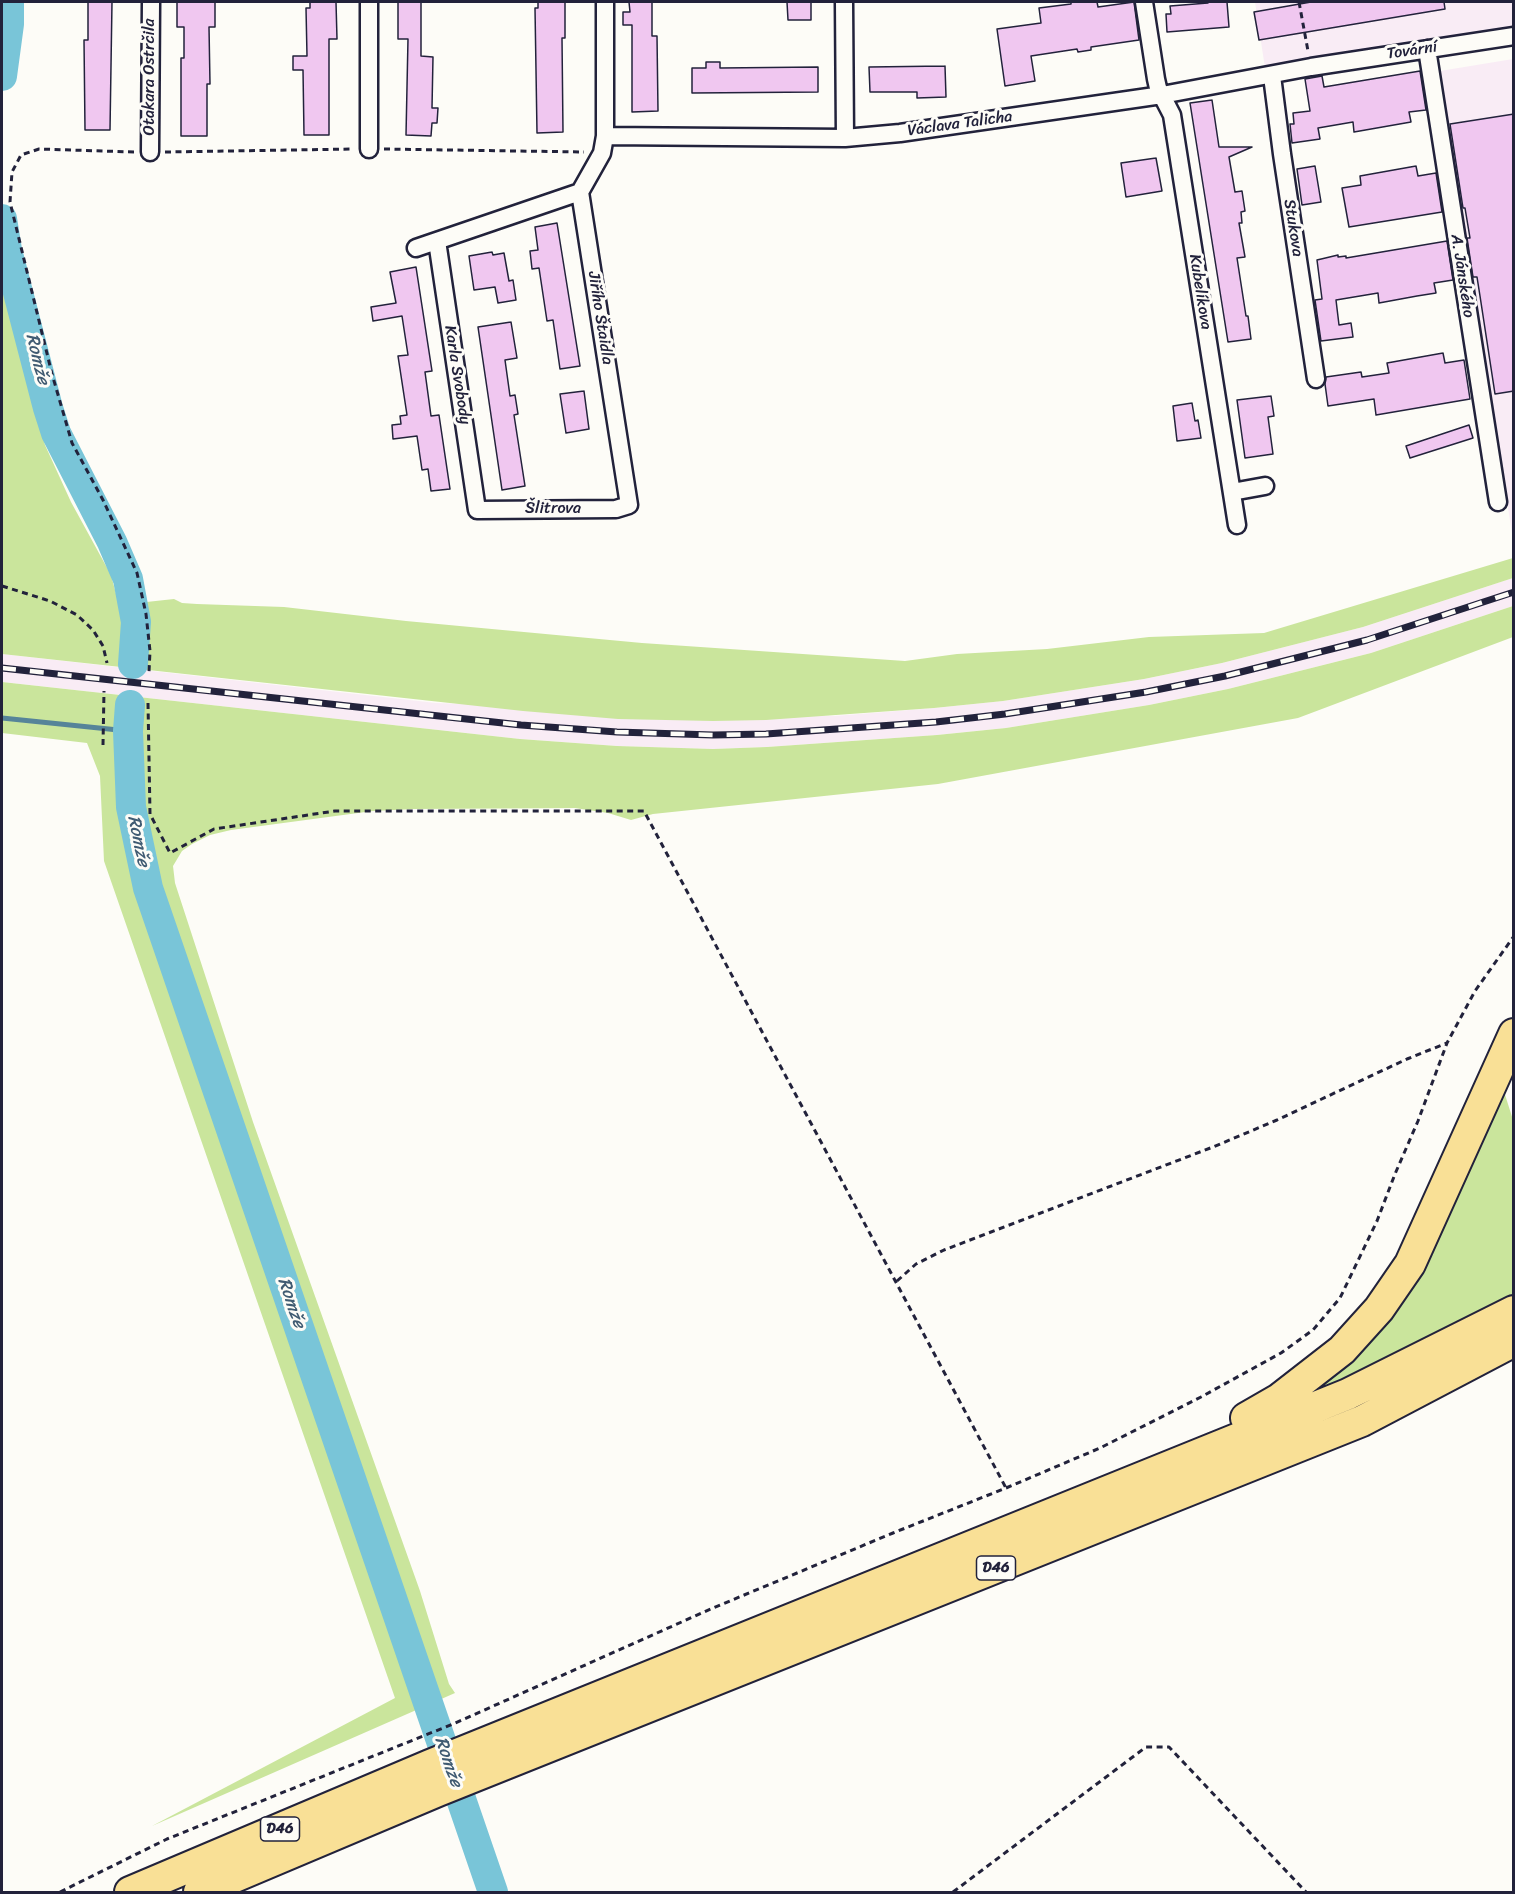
<!DOCTYPE html>
<html>
<head>
<meta charset="utf-8">
<style>
	body { margin:0 }
	#map { position:relative; width:1515px; height:1894px; overflow:hidden; background:#fdfcf7; font-family:Sriracha,sans-serif }
	canvas { display:block }
	.frame { position:absolute; inset:0; border:3px solid #22223b; pointer-events:none }
</style>
</head>
<body>
<div id="map">
<canvas width="1515" height="1894"></canvas>
<div class="frame"></div>
</div>
<script>
const ctx = document.querySelector('canvas').getContext('2d');
ctx.lineJoin = 'round';
function fill(path, color) {
  ctx.fillStyle = color;
  ctx.fill(path, 'evenodd');
}
function shape(rows) {
  const path = new Path2D();
  for (const r of rows) {
    path.moveTo(r[0], r[1]);
    for (let i = 2; i < r.length; i += 2) path.lineTo(r[i], r[i + 1]);
  }
  return path;
}
function stroke(path, color, width, dash) {
  ctx.strokeStyle = color;
  ctx.lineWidth = width;
  ctx.lineCap = dash ? 'butt' : 'round';
  ctx.setLineDash(dash || []);
  ctx.stroke(path);
}
function drawText(font, color, halo, rows, align = 'center') {
  ctx.font = font + ' Sriracha,sans-serif';
  ctx.lineWidth = 6;
  ctx.setLineDash([]);
  ctx.textBaseline = 'middle';
  ctx.strokeStyle = halo;
  ctx.fillStyle = color;
  for (const [text, x, y, turn = 0] of rows) {
    ctx.save();
    ctx.translate(x, y);
    ctx.rotate((+turn || 0) * Math.PI / 180);
    ctx.textAlign = isNaN(turn) ? turn : align;
    if (halo) ctx.strokeText(text, 0, 0);
    ctx.fillText(text, 0, 0);
    ctx.restore();
  }
}
const built = shape([
	[1255,2,1513,2,1513,26,1265,68],
	[1513,59,1513,540,1440,71],
	[1513,578,1513,606,1371,653,1228,689,1149,705,1006,728,937,735,767,747,713,749,617,746,520,739,2,682,2,654,436,703,834,716,934,708,1003,701,1144,679,1222,663,1363,627]
]);
const green = shape([
	[2,283,45,445,71,502,111,575,119,605,174,599,182,603,197,604,284,607,406,621,642,643,905,661,957,654,1047,649,1149,637,1264,633,1513,558,1513,578,1363,627,1222,663,1144,679,1003,701,934,708,766,720,713,721,618,719,523,711,2,654],
	[1513,606,1513,637,1298,718,938,784,653,814,631,820,608,813,575,808,414,809,373,811,231,830,210,835,192,844,182,851,173,866,175,883,253,1122,420,1591,449,1684,455,1693,152,1826,395,1698,104,861,100,776,87,743,2,733,2,682,520,739,617,746,713,749,767,747,937,735,1006,728,1149,705,1228,689,1371,653],
	[1502,1085,1513,1120,1513,1299,1316,1393,1341,1369]
]);
const stream = shape([
	[2,718,128,731]
]);
const river = shape([
	[2,76,9,24,9,2],
	[2,219,7,250,48,408,56,433,112,542,128,579,136,622,133,664],
	[130,705,128,731,131,807,148,888,493,1892]
]);
const building = shape([
	[88,2,112,2,110,130,85,130,84,40,88,40,88,2],
	[177,2,215,2,215,27,209,27,210,84,207,84,207,136,181,136,181,58,184,58,184,27,177,27,177,2],
	[310,2,336,2,337,39,329,39,329,135,304,135,303,70,293,70,293,56,307,56,306,8,310,8,310,2],
	[398,2,421,2,421,56,433,57,432,108,438,108,437,123,432,123,431,136,406,135,408,39,398,39,398,2],
	[538,2,565,2,565,38,562,38,563,132,537,133,535,8,538,8,538,2],
	[629,2,652,2,652,36,657,36,658,111,632,112,632,25,623,25,623,12,630,12,629,2],
	[787,2,811,2,811,20,788,20,787,2],
	[1071,2,1097,2,1098,7,1134,2,1139,40,1091,47,1091,50,1078,52,1077,49,1031,56,1035,81,1005,86,997,29,1041,23,1039,8,1071,4,1071,2],
	[1208,2,1227,2,1229,27,1167,32,1166,14,1171,14,1170,6,1208,3,1208,2],
	[1311,2,1444,2,1445,9,1259,40,1254,12,1311,2],
	[706,62,720,62,720,68,818,67,818,92,692,93,692,68,706,68,706,62],
	[945,66,946,97,917,98,917,92,870,92,869,67,945,66],
	[1420,71,1426,110,1409,112,1411,122,1354,132,1353,122,1318,128,1320,139,1292,143,1290,124,1294,124,1293,113,1310,111,1305,79,1322,76,1324,87,1420,71],
	[1212,100,1219,147,1252,147,1229,157,1235,192,1242,191,1245,211,1241,212,1242,223,1239,223,1245,257,1237,258,1246,316,1248,316,1251,339,1228,342,1190,103,1212,100],
	[1514,114,1514,391,1495,394,1480,296,1477,277,1473,277,1467,238,1470,238,1465,208,1463,208,1450,124,1514,114],
	[1156,158,1162,191,1126,197,1121,163,1156,158],
	[1315,166,1321,202,1302,205,1297,169,1315,166],
	[1416,166,1418,176,1436,173,1442,212,1349,227,1342,188,1361,185,1360,176,1416,166],
	[557,223,580,366,560,369,553,320,547,321,539,268,532,269,530,251,538,250,535,227,557,223],
	[1447,241,1453,280,1434,283,1436,293,1417,296,1379,303,1378,293,1336,300,1339,325,1351,323,1353,337,1321,341,1315,300,1322,299,1317,260,1338,255,1338,257,1346,256,1346,258,1447,241],
	[492,252,493,255,504,253,509,281,513,280,516,300,498,303,495,287,474,290,469,256,492,252],
	[416,267,432,371,425,372,431,416,439,415,450,489,431,491,428,469,422,470,417,436,393,439,392,425,401,424,400,416,407,415,398,356,408,355,402,316,373,321,371,307,396,303,390,272,416,267],
	[511,322,517,358,505,360,510,396,515,395,518,414,514,415,525,486,502,490,478,327,511,322],
	[1443,353,1445,363,1464,360,1470,399,1376,415,1374,399,1328,406,1325,384,1326,377,1361,372,1362,377,1389,373,1387,363,1443,353],
	[584,391,589,429,566,433,560,394,584,391],
	[1271,396,1274,416,1268,417,1273,454,1245,458,1237,400,1271,396],
	[1192,403,1195,421,1198,420,1201,438,1177,441,1173,406,1192,403],
	[1469,425,1473,438,1410,458,1406,446,1469,425]
]);
const path = shape([
	[1299,2,1308,51],
	[384,149,584,152],
	[134,152,39,149,21,155,12,172,10,202,52,374,72,443,103,500,137,573,146,614,150,651,149,672],
	[165,152,353,149],
	[2,586,50,601,77,615,93,630,103,646,107,663],
	[148,703,150,814,170,853,214,829,335,811,644,811,1006,1488],
	[103,745,104,691],
	[897,1281,916,1264,944,1250,1213,1147,1277,1120,1407,1059,1447,1043],
	[60,1892,167,1839,453,1724,713,1608,893,1533,1006,1488,1100,1448,1201,1397,1281,1353,1313,1330,1340,1298,1377,1221,1395,1174,1418,1121,1447,1043,1475,991,1514,936],
	[953,1892,1146,1747,1169,1747,1306,1892]
]);
const street = shape([
	[844,2,845,138],
	[1144,2,1156,79,1158,88,1172,115,1237,525],
	[1427,49,1498,502],
	[1272,76,1282,154,1316,379],
	[605,136,845,138,900,133,1162,95,1311,67,1514,36],
	[369,149,369,2],
	[150,152,151,2],
	[437,241,477,510,616,509,629,505,580,192,602,153,605,136,605,2],
	[416,248,580,192],
	[1232,492,1265,486]
]);
const highway = shape([
	[1246,1418,1279,1399,1342,1350,1379,1309,1410,1264,1514,1034],
	[130,1892,430,1765,1348,1394,1514,1311],
	[199,1892,438,1791,1362,1421,1514,1341]
]);
const rail = shape([
	[2,668,521,725,617,732,713,735,766,734,936,722,1005,714,1146,692,1225,676,1367,640,1514,592]
]);
const shields = [
	[996,1568,39],
	[280,1829,39]
];
const shieldNames = [
	["D46",996,1568],
	["D46",280,1829]
];
const streetNames = [
	["Tovární",1412,51,-8],
	["Otakara Ostrčila",150,77,-90],
	["Václava Talicha",960,124,-8],
	["Stukova",1293,228,81],
	["A. Jánského",1462,276,81],
	["Kubelíkova",1200,292,81],
	["Jiřího Štaidla",600,318,81],
	["Karla Svobody",457,375,81],
	["Šlitrova",553,509]
];
const waterNames = [
	["Romže",37,359,76],
	["Romže",138,841,78],
	["Romže",291,1303,71],
	["Romže",448,1762,71]
];
fill(built, '#f9ecf5');
fill(green, '#cae59c');
stroke(stream, '#568499', 5);
stroke(river, '#79c5d8', 30);
fill(building, '#f0c7f0');
stroke(building, '#22223b', 1.5);
stroke(street, '#22223b', 21);
stroke(highway, '#22223b', 34);
stroke(path, '#22223b', 3, [6, 4.5]);
stroke(street, '#fdfcf7', 16);
stroke(highway, '#f9e096', 30);
stroke(rail, '#22223b', 7);
stroke(rail, '#fdfcf7', 4.5, [14]);
for (const [x, y, w] of shields) {
  const box = new Path2D();
  box.roundRect(x - w / 2, y - 12, w, 24, 4.5);
  ctx.fillStyle = '#fdfcf7';
  ctx.fill(box);
  stroke(box, '#22223b', 1.5);
}
drawText('bold 15px', '#22223b', null, shieldNames);
drawText('16px', '#22223b', '#fdfcf7', streetNames);
drawText('italic 18px', '#405b72', '#fdfcf7', waterNames);
</script>
</body>
</html>
